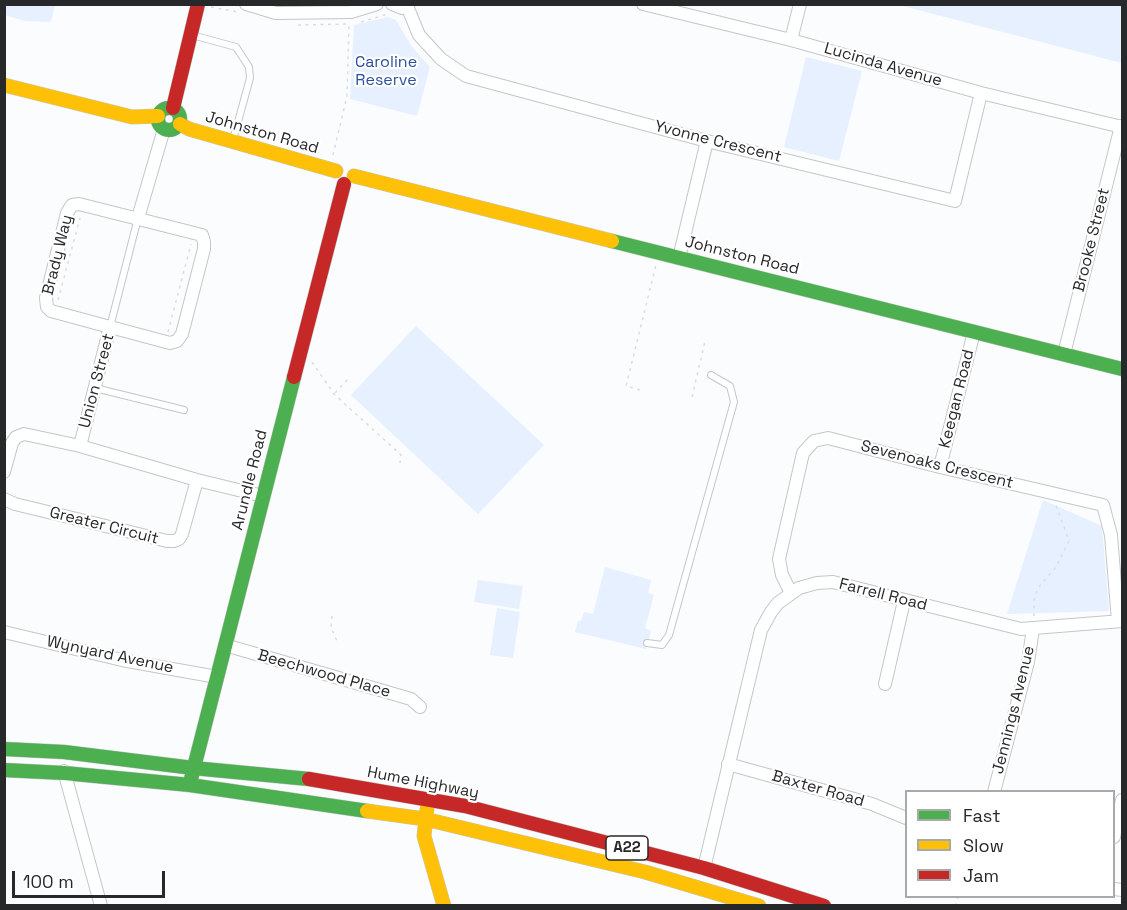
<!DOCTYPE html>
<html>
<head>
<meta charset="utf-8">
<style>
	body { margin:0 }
	#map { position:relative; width:1127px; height:910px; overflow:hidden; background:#fafcfe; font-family:"Space Grotesk",sans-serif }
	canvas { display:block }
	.frame { position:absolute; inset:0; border:6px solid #272829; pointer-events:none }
	.legend { position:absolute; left:905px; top:790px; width:210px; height:108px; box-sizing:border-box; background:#fff; border:2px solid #a9a9a9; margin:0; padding:8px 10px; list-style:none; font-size:18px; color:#272829 }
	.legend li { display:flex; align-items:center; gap:12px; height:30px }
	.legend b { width:30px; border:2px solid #a9a9a9 }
	.scale { position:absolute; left:12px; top:871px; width:153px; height:27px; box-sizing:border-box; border:3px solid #272829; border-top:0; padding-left:8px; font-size:18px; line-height:21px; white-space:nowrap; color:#272829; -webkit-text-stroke:4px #fff; paint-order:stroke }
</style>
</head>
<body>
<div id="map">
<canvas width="1127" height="910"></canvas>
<div class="frame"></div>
<ul class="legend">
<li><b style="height:8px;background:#4caf50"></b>Fast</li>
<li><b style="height:8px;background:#ffc107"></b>Slow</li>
<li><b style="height:8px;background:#c62828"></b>Jam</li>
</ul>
<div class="scale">100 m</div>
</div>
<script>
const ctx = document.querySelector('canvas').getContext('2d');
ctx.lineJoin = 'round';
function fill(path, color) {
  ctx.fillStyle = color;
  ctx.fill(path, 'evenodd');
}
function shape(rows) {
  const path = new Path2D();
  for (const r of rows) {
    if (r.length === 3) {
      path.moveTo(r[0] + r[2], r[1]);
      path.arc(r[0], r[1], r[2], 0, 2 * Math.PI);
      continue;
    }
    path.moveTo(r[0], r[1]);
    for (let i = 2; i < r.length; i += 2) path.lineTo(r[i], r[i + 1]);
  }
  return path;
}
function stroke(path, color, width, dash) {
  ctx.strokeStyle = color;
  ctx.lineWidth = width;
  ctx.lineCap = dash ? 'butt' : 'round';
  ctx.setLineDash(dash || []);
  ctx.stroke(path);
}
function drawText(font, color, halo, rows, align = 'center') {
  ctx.font = font + ' "Space Grotesk",sans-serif';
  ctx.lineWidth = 4.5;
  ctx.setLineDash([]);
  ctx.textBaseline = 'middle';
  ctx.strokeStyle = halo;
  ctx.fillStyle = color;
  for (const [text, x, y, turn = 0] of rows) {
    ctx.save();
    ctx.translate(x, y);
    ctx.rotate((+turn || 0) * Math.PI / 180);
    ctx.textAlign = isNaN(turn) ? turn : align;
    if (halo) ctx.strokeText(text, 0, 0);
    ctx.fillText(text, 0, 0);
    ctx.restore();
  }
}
const green = shape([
	[4,5,5,4,55,5,51,22,25,21,5,15],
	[899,5,1122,5,1122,63],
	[388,17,396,20,412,47,430,67,417,116,350,99,354,25],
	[806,57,862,71,839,161,784,147],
	[416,326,544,445,478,514,351,395],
	[1043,500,1102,526,1109,611,1007,614],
	[605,567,651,580,648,593,654,595,645,628,651,631,646,649,575,632,578,621,581,621,584,612,593,614],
	[478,580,523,586,519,609,474,602],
	[497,608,520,612,513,658,490,655]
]);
const path = shape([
	[211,7,238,12],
	[361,22,388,14],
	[298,25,348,24],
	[333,155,347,96,349,24],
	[58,300,80,218],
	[168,332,191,244],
	[312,362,334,394,401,455,400,463],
	[640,390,626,386,656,265],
	[335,393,348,379],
	[692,397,705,341],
	[332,616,331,627,337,641],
	[1034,616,1034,600,1038,588,1056,567,1069,541,1056,505],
	[955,906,958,896]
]);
const lane = shape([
	[192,35,236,47,249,67,250,78,233,140],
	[110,327,138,218],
	[95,388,184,410],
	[647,643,662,645,669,635,734,402,730,386,711,375]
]);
const street = shape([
	[246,4,276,13,351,12,377,4],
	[392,4,402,8,409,4],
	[643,4,791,40,981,93,1122,127],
	[407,6,419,35,441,59,466,76,707,141,955,201,981,93],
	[791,40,800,4],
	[138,218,164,129],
	[679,258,707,141],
	[1064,354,1121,126],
	[80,446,110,327,170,343,177,341,182,334,204,249,204,242,202,235,79,204,72,205,67,213,46,298,47,307,51,311,110,327],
	[940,467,974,332],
	[4,472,12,443,16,437,24,434,80,446,197,480,263,496],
	[4,499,15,504,167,541,174,541,179,539,182,534,197,480],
	[791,593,782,575,779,559,803,453,814,441,828,438,940,467,1103,505,1111,535,1118,621],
	[4,632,122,660,217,677],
	[225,645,411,699,420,707],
	[885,684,904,601],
	[728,764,872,804,906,818],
	[64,771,101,906],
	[994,792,1028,662,1033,629],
	[1114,837,1122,800],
	[704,868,761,630,771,612,778,603,799,588,817,583,833,582,1021,629,1122,621],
	[1114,889,1122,890]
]);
const fast = shape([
	[169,119,11],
	[612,241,1122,369],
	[4,749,64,752,193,768,309,779],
	[4,770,64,773,190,785,367,811],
	[191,779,294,377]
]);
const slow = shape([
	[4,85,132,117,158,116],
	[180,124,189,129,336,171],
	[354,176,612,241],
	[427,809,424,836,444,906],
	[367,811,425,819,645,872,759,906]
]);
const jam = shape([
	[173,108,198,4],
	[294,377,344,184],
	[309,779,465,806,704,868,824,906]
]);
const shields = [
	[627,848,42]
];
const shieldNames = [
	["A22",627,848]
];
const parkNames = [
	["Caroline",386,63],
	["Reserve",386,81]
];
const streetNames = [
	["Lucinda Avenue",883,65,16],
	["Johnston Road",262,133,16],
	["Yvonne Crescent",718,142,14],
	["Brooke Street",1092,240,-76],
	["Brady Way",58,255,-76],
	["Johnston Road",742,256,14],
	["Union Street",97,381,-75],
	["Keegan Road",957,399,-76],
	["Sevenoaks Crescent",937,465,14],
	["Arundle Road",250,480,-76],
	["Greater Circuit",104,526,14],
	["Farrell Road",883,595,14],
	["Wynyard Avenue",110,655,12],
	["Beechwood Place",324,674,16],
	["Jennings Avenue",1014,710,-76],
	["Hume Highway",423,783,11],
	["Baxter Road",818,789,16]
];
fill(green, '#e7f0ff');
stroke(lane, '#c5c6c8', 8);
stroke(street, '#c5c6c8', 14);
stroke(fast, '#c5c6c8', 15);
stroke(slow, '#c5c6c8', 15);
stroke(jam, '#c5c6c8', 15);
stroke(path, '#dcddde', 1.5, [3, 4.5]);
stroke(lane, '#feffff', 6);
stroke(street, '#feffff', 12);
stroke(fast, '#4caf50', 14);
stroke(slow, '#ffc107', 14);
stroke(jam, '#c62828', 14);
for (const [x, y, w] of shields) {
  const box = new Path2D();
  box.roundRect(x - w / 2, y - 12, w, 24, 4.5);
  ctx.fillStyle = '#fff';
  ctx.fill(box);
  stroke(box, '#272829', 1.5);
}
drawText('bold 15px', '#272829', null, shieldNames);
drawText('16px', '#2b509a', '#fff', parkNames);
drawText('16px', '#272829', '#fff', streetNames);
</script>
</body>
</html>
